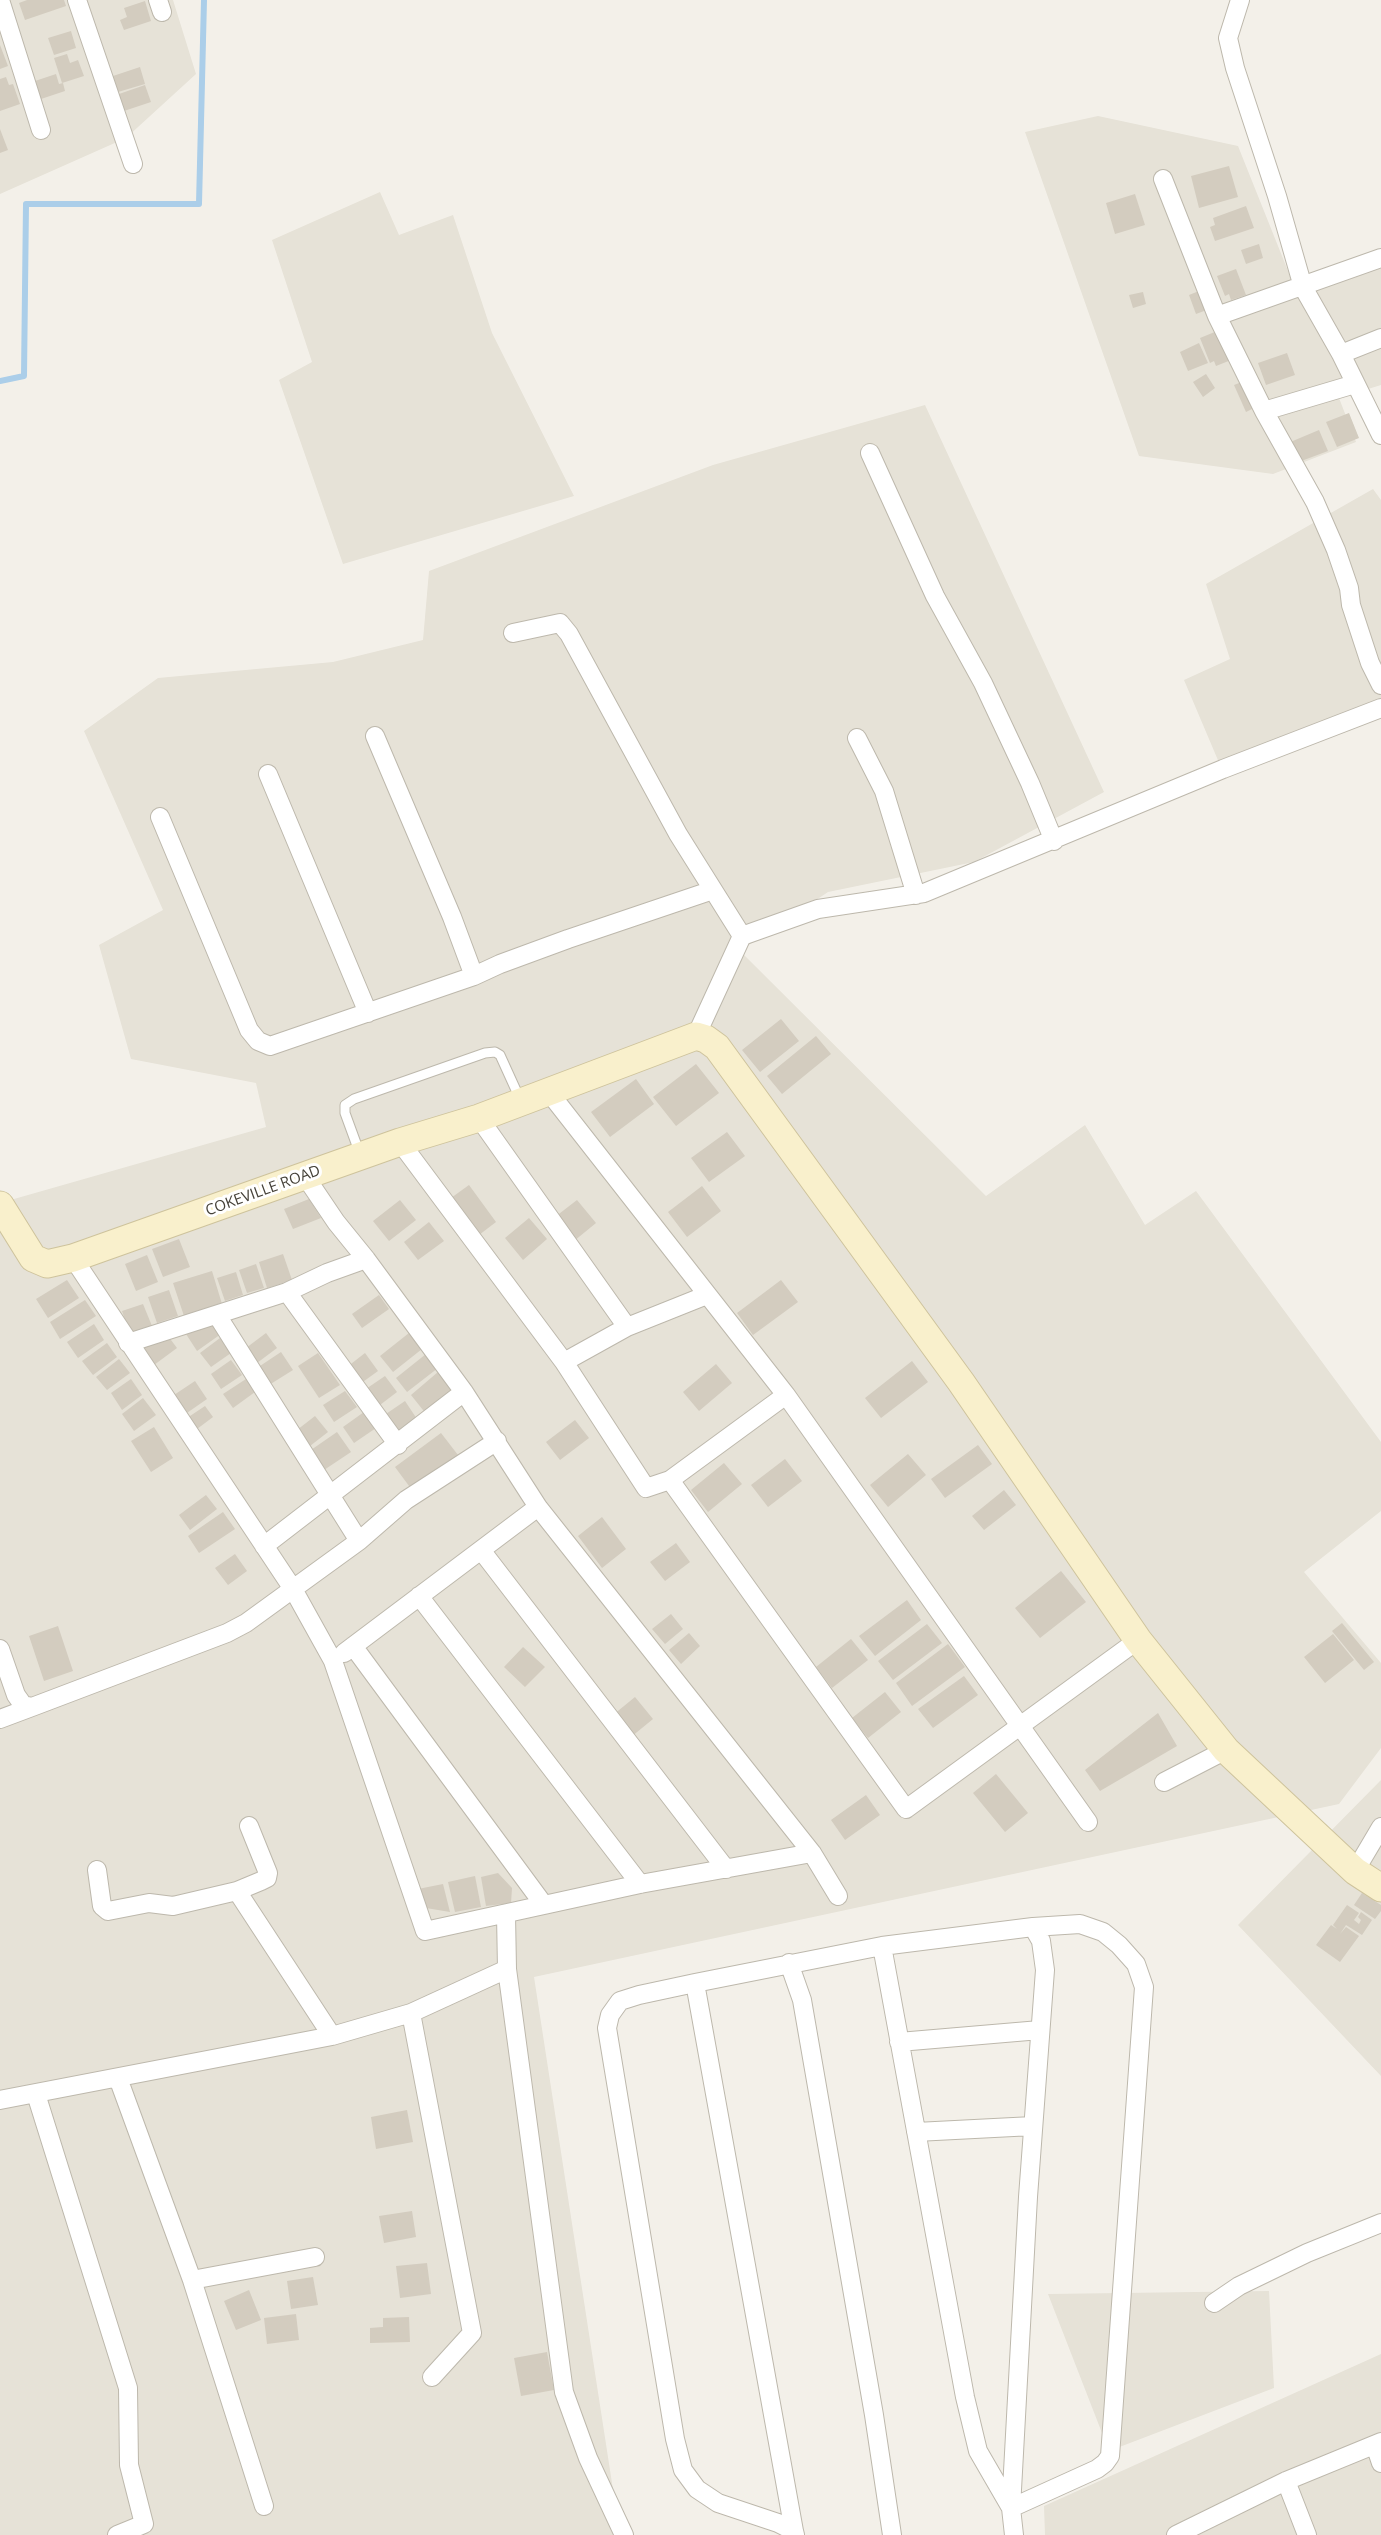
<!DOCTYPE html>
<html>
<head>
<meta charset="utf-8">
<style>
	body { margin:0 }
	canvas { display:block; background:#f3f0e9 }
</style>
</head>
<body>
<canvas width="1381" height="2535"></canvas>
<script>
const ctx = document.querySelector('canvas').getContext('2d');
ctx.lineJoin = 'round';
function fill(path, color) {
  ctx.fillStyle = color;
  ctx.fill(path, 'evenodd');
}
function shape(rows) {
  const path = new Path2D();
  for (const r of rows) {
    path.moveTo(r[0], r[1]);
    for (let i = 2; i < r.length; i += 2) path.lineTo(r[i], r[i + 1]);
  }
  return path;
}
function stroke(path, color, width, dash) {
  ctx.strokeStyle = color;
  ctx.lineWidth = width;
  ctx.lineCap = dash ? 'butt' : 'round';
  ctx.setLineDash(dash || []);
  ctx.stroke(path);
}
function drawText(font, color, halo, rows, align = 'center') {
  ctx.font = font + ' "Open Sans",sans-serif';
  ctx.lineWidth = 6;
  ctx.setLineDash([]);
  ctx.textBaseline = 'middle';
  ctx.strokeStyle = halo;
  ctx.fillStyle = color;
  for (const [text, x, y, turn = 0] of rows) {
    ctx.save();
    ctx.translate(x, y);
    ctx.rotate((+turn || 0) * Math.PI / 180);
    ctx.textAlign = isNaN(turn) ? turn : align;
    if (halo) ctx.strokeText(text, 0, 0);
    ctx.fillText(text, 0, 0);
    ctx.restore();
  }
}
const residential = shape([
	[0,0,173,0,196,74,126,138,0,194],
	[1098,116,1238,146,1294,286,1381,254,1381,385,1339,398,1356,442,1273,474,1139,456,1025,132],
	[380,192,399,235,453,215,492,333,574,496,343,564,279,380,312,362,272,240],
	[925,405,1104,792,974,862,828,892,740,951,986,1196,1085,1125,1145,1225,1196,1191,1381,1442,1381,1511,1304,1572,1381,1663,1381,1748,1339,1804,534,1977,620,2535,0,2535,0,1203,266,1127,256,1083,131,1059,99,945,163,910,84,731,158,678,333,662,423,640,429,571,713,465],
	[1373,489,1381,500,1381,699,1220,765,1184,680,1230,659,1206,584],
	[1381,1780,1381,2076,1238,1925],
	[1269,2291,1274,2388,1109,2451,1048,2294],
	[1381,2354,1381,2535,1045,2535,1044,2506]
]);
const stream = shape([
	[0,381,24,376,26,204,199,204,204,0]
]);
const building = shape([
	[27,0,64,0,66,6,25,20,19,3],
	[145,1,151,21,124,30,120,20,127,17,124,8],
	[71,31,76,48,54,55,48,38],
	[0,45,8,66,0,69],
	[67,54,70,63,78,60,84,76,62,83,54,58],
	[140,67,145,84,118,92,113,76],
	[56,74,59,84,63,83,65,91,41,99,35,81],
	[6,77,9,85,13,84,20,104,0,111,0,79],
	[145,85,151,102,124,111,119,94],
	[0,129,8,150,0,153],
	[1229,166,1238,197,1199,208,1191,176],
	[1135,194,1145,225,1115,234,1106,203],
	[1246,206,1254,228,1215,241,1210,227,1215,225,1213,218],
	[1259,244,1263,258,1246,264,1241,250],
	[1236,269,1246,295,1231,300,1229,294,1225,296,1217,276],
	[1204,289,1212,308,1196,314,1189,295],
	[1143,292,1146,304,1133,308,1129,295],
	[1222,329,1231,360,1216,366,1214,361,1210,363,1200,338],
	[1199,343,1208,363,1188,371,1180,352],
	[1287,353,1295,375,1266,385,1258,363],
	[1206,374,1215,388,1203,397,1193,382],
	[1247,380,1258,406,1246,412,1234,385],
	[1349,413,1359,438,1337,447,1326,422],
	[1319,430,1328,451,1296,463,1288,443],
	[781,1019,799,1041,760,1072,742,1050],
	[816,1036,831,1054,782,1094,767,1076],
	[696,1064,719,1093,676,1126,653,1097],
	[636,1079,654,1104,610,1137,591,1112],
	[727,1132,745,1156,709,1182,691,1158],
	[469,1185,496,1222,479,1235,451,1198],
	[702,1186,721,1211,687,1237,668,1212],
	[309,1199,321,1218,293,1229,284,1209],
	[400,1200,416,1220,389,1241,373,1221],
	[577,1200,596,1223,574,1241,555,1217],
	[529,1218,547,1239,523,1260,505,1238],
	[429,1222,444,1241,418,1260,404,1242],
	[179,1239,190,1267,163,1277,152,1249],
	[283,1254,292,1280,267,1288,259,1262],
	[147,1255,158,1282,136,1291,125,1264],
	[256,1264,264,1288,247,1293,239,1270],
	[212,1271,222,1304,184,1316,173,1283],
	[236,1272,243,1295,225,1301,217,1278],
	[67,1280,79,1298,48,1318,36,1299],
	[781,1280,798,1302,753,1335,737,1313],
	[169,1290,178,1316,157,1323,148,1297],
	[379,1295,389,1309,362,1328,352,1314],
	[85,1300,96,1316,60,1339,50,1322],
	[143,1304,152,1326,130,1334,122,1311],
	[211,1318,221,1334,197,1351,186,1334],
	[94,1324,104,1340,78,1358,67,1342],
	[165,1332,177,1348,154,1365,142,1349],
	[266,1333,277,1348,257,1363,246,1348],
	[409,1333,422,1349,393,1372,380,1356],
	[220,1338,231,1353,211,1367,200,1353],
	[107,1343,117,1357,93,1375,82,1361],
	[281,1352,293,1370,269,1385,257,1368],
	[318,1353,340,1385,319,1398,298,1366],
	[365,1353,378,1371,360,1384,347,1367],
	[426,1354,438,1368,407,1392,396,1378],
	[119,1359,130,1373,107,1390,96,1377],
	[231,1360,242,1375,221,1389,211,1374],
	[912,1361,928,1382,881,1418,865,1398],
	[716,1364,732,1383,699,1411,683,1392],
	[438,1372,455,1393,427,1415,411,1395],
	[385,1376,397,1392,376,1408,363,1391],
	[131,1379,142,1395,122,1410,111,1393],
	[246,1379,255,1392,233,1408,223,1394],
	[195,1381,207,1399,184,1415,171,1397],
	[345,1391,357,1407,334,1422,323,1405],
	[143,1398,156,1415,134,1431,122,1414],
	[405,1401,419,1422,398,1437,383,1416],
	[205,1406,213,1417,193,1432,184,1420],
	[364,1412,376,1428,354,1443,343,1427],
	[315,1416,328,1432,310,1446,297,1430],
	[575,1420,589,1438,560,1460,546,1442],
	[154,1427,173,1458,151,1472,131,1441],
	[337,1432,351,1452,324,1470,311,1450],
	[441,1433,458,1455,412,1490,395,1467],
	[978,1445,992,1464,945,1498,931,1479],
	[908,1454,926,1475,888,1507,870,1485],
	[785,1459,802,1481,768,1507,751,1485],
	[724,1463,742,1484,708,1512,691,1490],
	[1004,1490,1016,1505,984,1530,972,1516],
	[206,1495,217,1509,190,1530,179,1515],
	[223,1512,235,1529,199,1553,188,1536],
	[602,1517,626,1549,602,1568,578,1536],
	[676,1543,690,1562,665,1581,650,1562],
	[235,1554,247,1571,228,1585,215,1568],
	[1061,1571,1086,1602,1040,1638,1015,1608],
	[907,1600,921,1620,875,1656,859,1636],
	[671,1614,683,1629,665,1644,652,1629],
	[1342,1623,1374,1662,1364,1670,1332,1631],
	[927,1624,942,1643,893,1680,878,1661],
	[58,1626,73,1671,44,1681,29,1636],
	[689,1633,700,1646,681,1664,669,1650],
	[1333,1634,1354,1660,1325,1683,1304,1657],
	[851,1639,868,1660,832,1688,816,1667],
	[948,1644,965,1667,912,1706,896,1683],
	[523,1647,545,1667,525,1687,504,1667],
	[964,1676,978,1695,933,1728,918,1709],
	[885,1692,901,1712,868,1738,852,1718],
	[635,1697,653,1719,631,1737,613,1715],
	[1158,1713,1177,1746,1100,1791,1085,1770],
	[996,1774,1028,1813,1005,1832,973,1793],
	[866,1795,880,1815,845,1840,831,1820],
	[498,1873,512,1888,511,1903,486,1906,481,1877],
	[475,1876,481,1907,455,1912,448,1882],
	[443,1884,450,1912,426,1908,418,1889],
	[1362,1893,1381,1905,1381,1911,1375,1919,1354,1905],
	[1347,1905,1359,1913,1354,1920,1359,1924,1361,1920,1358,1917,1361,1912,1372,1920,1362,1935,1346,1925,1340,1934,1346,1927,1359,1936,1340,1962,1316,1945,1331,1925,1337,1929,1333,1925],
	[407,2110,413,2142,376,2149,371,2117],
	[412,2211,416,2237,384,2243,379,2216],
	[427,2263,431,2294,400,2298,396,2266],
	[313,2277,318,2305,291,2309,287,2281],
	[249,2290,261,2320,236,2330,224,2301],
	[296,2314,299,2340,267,2344,264,2318],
	[409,2317,410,2342,370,2343,370,2328,383,2327,383,2318],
	[547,2352,554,2390,521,2396,514,2358]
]);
const lane = shape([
	[360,1154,345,1113,345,1105,354,1099,485,1053,495,1052,500,1055,520,1099]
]);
const street = shape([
	[0,0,41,130],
	[77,0,133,164],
	[158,0,162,12],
	[1240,0,1228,38,1235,68,1277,196,1303,287,1341,354,1381,435],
	[1163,179,1217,316,1264,411,1315,502,1336,550,1349,588,1351,605,1370,663,1381,685],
	[1217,316,1381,258],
	[1341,354,1381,338],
	[1264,411,1355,384],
	[870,453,935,596,983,683,1030,783,1054,841],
	[513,633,560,623,569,634,678,834,742,936],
	[375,736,452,917,474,976],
	[857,738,884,791,916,895],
	[268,774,368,1013],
	[160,817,249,1030,258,1041,270,1046,474,976,500,964,568,939,713,890],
	[696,1036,742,936,818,909,924,893,1223,769,1381,708],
	[548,1091,786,1395,1088,1822],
	[479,1118,627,1327],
	[400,1142,564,1362,646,1488,670,1480,786,1395],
	[305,1176,336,1222,366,1259,464,1392,538,1507,812,1853,838,1896],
	[73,1258,293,1589,333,1661,425,1931,640,1884,812,1853],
	[287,1292,398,1445],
	[217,1315,359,1541],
	[128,1343,287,1292,327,1273,366,1259],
	[564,1362,627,1327,707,1295],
	[670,1480,906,1809,1138,1640],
	[264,1546,464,1392],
	[481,1550,726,1869],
	[419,1596,640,1884],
	[353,1646,544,1905],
	[0,1649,16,1695,23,1705,32,1707,227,1633,246,1623,359,1541,406,1500,497,1441],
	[344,1653,538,1507],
	[0,1719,32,1707],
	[1164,1782,1226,1750],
	[97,1870,102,1906,108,1911,149,1903,173,1906,237,1891,261,1881,267,1878,268,1873,249,1826],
	[1355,1871,1381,1827],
	[237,1891,332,2036],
	[882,1946,965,2397,978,2451,1011,2508,1014,2535],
	[789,1963,802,2000,874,2415,892,2535],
	[507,1969,564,2392,588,2458,624,2535],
	[695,1983,794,2531],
	[411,2013,472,2333,432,2377],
	[899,2042,1040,2030],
	[118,2078,192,2280,264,2506],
	[36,2094,128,2388,129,2465,144,2524,117,2535],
	[0,2100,332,2036,411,2013,507,1969,506,1915],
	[916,2132,1033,2126],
	[192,2280,315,2257],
	[1214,2303,1239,2286,1307,2253,1381,2223],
	[1375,2445,1381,2463],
	[1286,2481,1307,2535],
	[795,2535,794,2531,778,2523,718,2503,697,2489,683,2470,675,2439,607,2028,610,2015,620,2001,639,1995,695,1983,882,1946,1033,1927,1080,1924,1103,1932,1119,1945,1136,1964,1144,1987,1110,2456,1105,2463,1097,2469,1011,2508,1028,2197,1045,1970,1041,1941,1033,1927],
	[1176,2535,1286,2481,1381,2442]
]);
const secondary = shape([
	[0,1205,33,1258,47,1264,73,1258,400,1142,479,1118,696,1036,706,1039,717,1047,961,1382,1138,1640,1226,1750,1355,1871,1381,1888]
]);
const streetNames = [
	["COKEVILLE ROAD",263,1191,-20]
];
fill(residential, '#e6e2d7');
stroke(stream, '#abcee9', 6);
fill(building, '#d3ccbf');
stroke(lane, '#bdb8ac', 11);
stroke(street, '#bdb8ac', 20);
stroke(secondary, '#cec39c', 29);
stroke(lane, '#fff', 9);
stroke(street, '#fff', 18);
stroke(secondary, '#f9f0cc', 27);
drawText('15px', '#454138', '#fff', streetNames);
</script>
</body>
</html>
